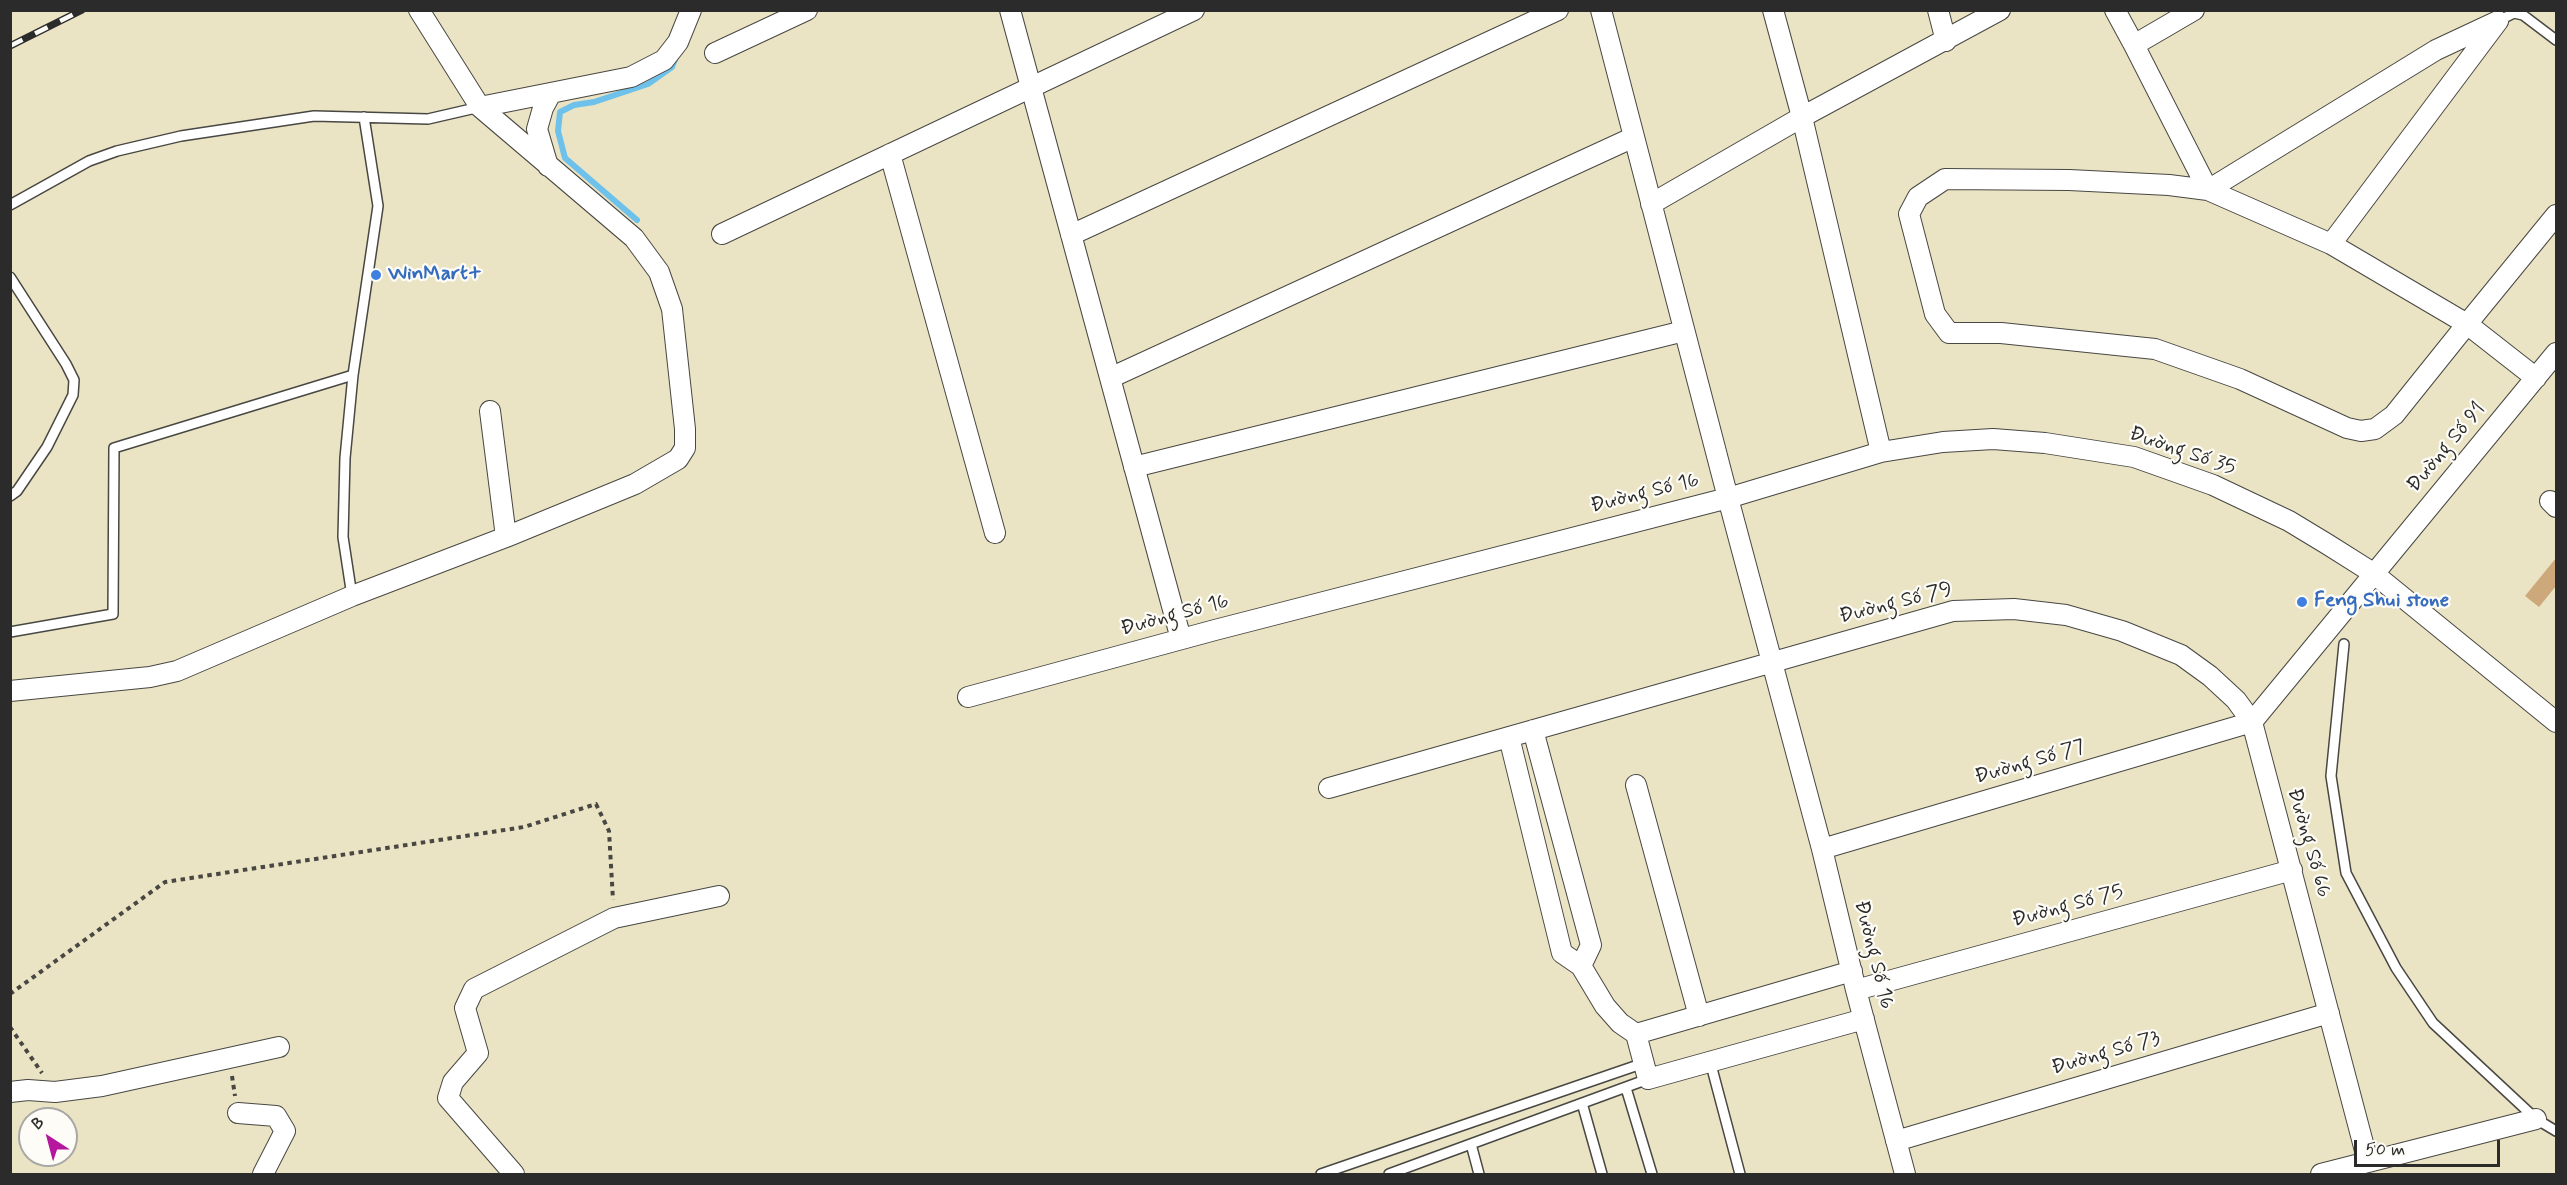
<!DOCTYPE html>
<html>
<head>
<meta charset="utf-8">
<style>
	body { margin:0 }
	#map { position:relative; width:2567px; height:1185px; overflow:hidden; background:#eae4c5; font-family:Mynerve,sans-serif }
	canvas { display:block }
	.frame { position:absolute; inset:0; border:12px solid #2b2b2b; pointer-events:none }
	.north { position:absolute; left:18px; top:1107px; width:60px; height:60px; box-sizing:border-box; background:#fdfcf7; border:2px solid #a9a8a5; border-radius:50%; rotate:324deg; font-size:16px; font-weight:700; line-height:24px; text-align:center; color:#2b2b2b }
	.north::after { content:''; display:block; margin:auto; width:21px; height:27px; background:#b5179e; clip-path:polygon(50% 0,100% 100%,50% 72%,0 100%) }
	.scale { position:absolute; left:2354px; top:1140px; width:146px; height:27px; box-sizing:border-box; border:3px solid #2b2b2b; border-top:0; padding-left:8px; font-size:18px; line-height:21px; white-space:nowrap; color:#2b2b2b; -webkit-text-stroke:4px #fdfcf7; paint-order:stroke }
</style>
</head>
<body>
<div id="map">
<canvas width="2567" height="1185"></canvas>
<div class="frame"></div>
<div class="north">B</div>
<div class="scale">50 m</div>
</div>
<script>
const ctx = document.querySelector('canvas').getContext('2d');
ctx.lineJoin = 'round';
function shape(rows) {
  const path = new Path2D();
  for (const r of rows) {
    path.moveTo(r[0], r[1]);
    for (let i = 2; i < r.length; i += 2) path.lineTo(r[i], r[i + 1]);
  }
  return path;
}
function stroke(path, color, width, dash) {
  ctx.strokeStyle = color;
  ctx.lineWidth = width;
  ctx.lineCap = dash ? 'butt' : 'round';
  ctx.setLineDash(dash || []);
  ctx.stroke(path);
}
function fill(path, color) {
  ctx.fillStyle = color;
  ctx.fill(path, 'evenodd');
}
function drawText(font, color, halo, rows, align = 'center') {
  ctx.font = font + ' Mynerve,sans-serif';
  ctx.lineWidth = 4.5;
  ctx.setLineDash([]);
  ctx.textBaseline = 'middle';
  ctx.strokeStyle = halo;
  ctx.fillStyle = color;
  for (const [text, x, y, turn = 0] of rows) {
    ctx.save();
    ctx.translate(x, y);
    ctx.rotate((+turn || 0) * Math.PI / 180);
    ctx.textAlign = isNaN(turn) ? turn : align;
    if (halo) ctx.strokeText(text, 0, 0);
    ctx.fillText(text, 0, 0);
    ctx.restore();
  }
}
const stream = shape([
	[637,220,565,158,558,131,560,112,574,105,594,102,648,84,672,67,676,57]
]);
const building = shape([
	[2556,558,2556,586,2539,607,2525,596]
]);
const path = shape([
	[10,994,165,882,524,827,596,804,609,831,613,900],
	[10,1027,42,1073],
	[232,1076,235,1096]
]);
const lane = shape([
	[2498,21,2514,13,2523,15,2556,40],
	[10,205,89,161,117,151,181,136,314,116,428,119,480,107],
	[10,277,66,364,74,380,73,395,47,447,17,491,10,496],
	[352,596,343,537,345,458,353,375,378,206,364,117],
	[10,632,113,614,114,448,353,375],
	[2344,644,2331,776,2346,873,2396,968,2433,1023,2536,1119,2556,1131],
	[1710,1061,1740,1174],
	[1626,1088,1652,1174],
	[1582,1103,1602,1174],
	[1471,1144,1479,1174],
	[1321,1174,1644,1063],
	[1389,1174,1648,1079]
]);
const street = shape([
	[1010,10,1181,639],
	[1601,10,1728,498,1881,452,1943,442,1993,439,2045,443,2134,457,2213,485,2289,521,2327,544,2373,573,2556,722],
	[1773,10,1802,117,1881,452],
	[1938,10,1946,41],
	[2115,10,2134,45,2194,10],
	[2134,45,2208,190,2436,50,2498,21,2331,244],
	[715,53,807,10],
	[480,107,631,77,664,60,678,42,691,10],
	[890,154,995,533],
	[548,166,537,129,543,108,550,95],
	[1945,179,2069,180,2169,185,2208,190,2331,244,2467,324,2394,415,2375,429,2361,431,2347,428,2240,379,2155,349,2001,333,1949,333,1935,314,1909,214,1918,197,1945,179],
	[1651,204,1802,117,2000,10],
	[722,234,1194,10],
	[1071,235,1558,10],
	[1110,378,1634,137],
	[2536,378,2467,324,2556,215],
	[490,411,506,537],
	[1134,467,1684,331],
	[2550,501,2556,507],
	[10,691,150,677,177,671,352,596,506,537,635,484,678,459,685,448,685,429,672,309,659,272,634,238,480,107,419,10],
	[968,697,1215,630,1728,498,1822,849,1856,990,1905,1174],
	[2252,722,2556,353],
	[1509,737,1562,953,1581,966,1591,945,1533,730],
	[1636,785,1699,1016],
	[1329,788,1953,611,2014,609,2066,615,2122,631,2181,655,2210,676,2236,700,2252,722,2368,1162],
	[1822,849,2252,722],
	[1581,966,1605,1006,1620,1023,1636,1034,1648,1079,1864,1019],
	[1856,990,2292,870],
	[1636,1034,1852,971],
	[10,1092,28,1090,55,1092,102,1086,279,1047],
	[238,1113,276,1116,285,1131,263,1174],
	[1896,1141,2329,1013],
	[514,1174,448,1098,453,1082,478,1053,465,1008,474,989,614,918,719,896],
	[2321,1174,2536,1119]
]);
const rail = shape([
	[10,46,82,10]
]);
const markers = [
	[376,275,6,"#3f7fe0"],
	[2302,602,6,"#3f7fe0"]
];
const shopNames = [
	["WinMart+",388,275],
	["Feng Shui stone",2314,602]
];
const streetNames = [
	["Đường Số 91",2447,448,-50],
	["Đường Số 35",2182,452,19],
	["Đường Số 16",1645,494,-14],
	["Đường Số 79",1896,604,-14],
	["Đường Số 16",1175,616,-15],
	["Đường Số 77",2030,763,-16],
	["Đường Số 66",2308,843,74],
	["Đường Số 75",2068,907,-15],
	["Đường Số 16",1873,955,76],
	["Đường Số 73",2106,1054,-16]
];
stroke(stream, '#6ec1ea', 6);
fill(building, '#cda87b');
stroke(lane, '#484742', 12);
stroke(street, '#484742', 22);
stroke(path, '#484742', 4, [4.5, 4.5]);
stroke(lane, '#fff', 9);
stroke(street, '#fff', 20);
stroke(rail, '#2b2b2b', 7);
stroke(rail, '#fdfcf7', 4.5, [14]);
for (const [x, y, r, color] of markers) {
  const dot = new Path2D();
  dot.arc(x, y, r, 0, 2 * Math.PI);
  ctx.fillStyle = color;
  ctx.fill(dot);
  stroke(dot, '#fdfcf7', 2);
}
drawText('bold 21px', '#366cbe', '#fdfcf7', shopNames, 'left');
drawText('21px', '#2b2b2b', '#fdfcf7', streetNames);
</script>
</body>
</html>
